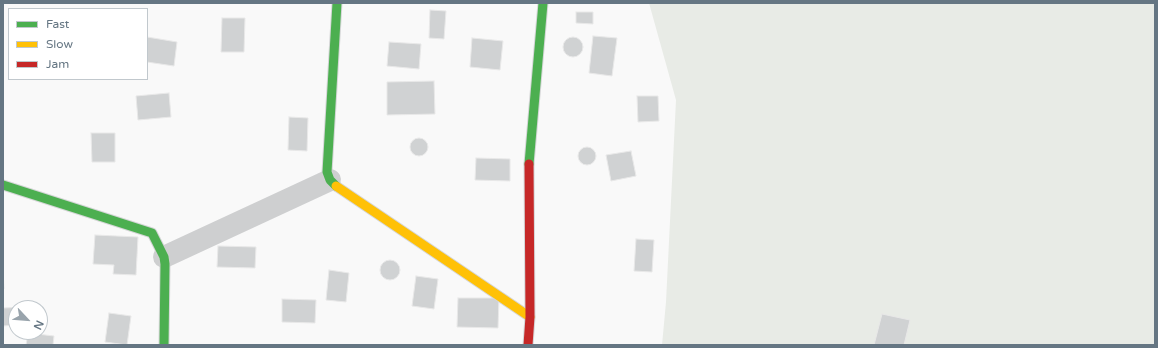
<!DOCTYPE html>
<html>
<head>
<meta charset="utf-8">
<style>
	body { margin:0 }
	#map { position:relative; width:1158px; height:348px; overflow:hidden; background:#f9f9f9; font-family:"Varela Round",sans-serif }
	canvas { display:block }
	.frame { position:absolute; inset:0; border:4px solid #657683; pointer-events:none }
	.legend { position:absolute; left:8px; top:8px; width:140px; height:72px; box-sizing:border-box; background:#fff; border:1px solid #c1c8cd; margin:0; padding:5px 7px; list-style:none; font-size:12px; color:#657683 }
	.legend li { display:flex; align-items:center; gap:8px; height:20px }
	.legend b { width:20px; border:1px solid #c1c8cd }
	.north { position:absolute; left:8px; top:300px; width:40px; height:40px; box-sizing:border-box; background:#fff; border:1px solid #c1c8cd; border-radius:50%; rotate:116deg; font-size:11px; font-weight:700; line-height:16px; text-align:center; color:#657683 }
	.north::after { content:''; display:block; margin:auto; width:14px; height:18px; background:#99a4ac; clip-path:polygon(50% 0,100% 100%,50% 72%,0 100%) }
</style>
</head>
<body>
<div id="map">
<canvas width="1158" height="348"></canvas>
<div class="frame"></div>
<ul class="legend">
<li><b style="height:5px;background:#4caf50"></b>Fast</li>
<li><b style="height:5px;background:#ffc107"></b>Slow</li>
<li><b style="height:5px;background:#c62828"></b>Jam</li>
</ul>
<div class="north">N</div>
</div>
<script>
const ctx = document.querySelector('canvas').getContext('2d');
ctx.lineJoin = 'round';
function fill(path, color) {
  ctx.fillStyle = color;
  ctx.fill(path, 'evenodd');
}
function shape(rows) {
  const path = new Path2D();
  for (const r of rows) {
    if (r.length === 3) {
      path.moveTo(r[0] + r[2], r[1]);
      path.arc(r[0], r[1], r[2], 0, 2 * Math.PI);
      continue;
    }
    path.moveTo(r[0], r[1]);
    for (let i = 2; i < r.length; i += 2) path.lineTo(r[i], r[i + 1]);
  }
  return path;
}
function stroke(path, color, width, dash) {
  ctx.strokeStyle = color;
  ctx.lineWidth = width;
  ctx.lineCap = dash ? 'butt' : 'round';
  ctx.setLineDash(dash || []);
  ctx.stroke(path);
}
const green = shape([
	[649,3,1155,3,1155,345,662,345,666,302,676,100]
]);
const building = shape([
	[430,10,446,11,444,39,429,38,430,10],
	[576,12,593,12,593,24,576,23,576,12],
	[222,18,245,18,244,52,221,52,222,18],
	[593,36,617,38,612,76,589,73,593,36],
	[147,37,177,42,174,66,147,62,147,37],
	[573,47,10],
	[472,38,503,41,500,70,470,67,472,38],
	[389,42,421,44,419,69,387,66,389,42],
	[434,81,435,114,387,115,387,82,434,81],
	[169,93,171,117,138,120,136,96,169,93],
	[637,96,658,96,659,121,638,122,637,96],
	[289,117,308,118,307,151,288,150,289,117],
	[91,133,115,133,115,162,92,162,91,133],
	[419,147,9],
	[587,156,9],
	[631,151,636,176,611,181,606,155,631,151],
	[476,158,510,159,510,181,475,180,476,158],
	[95,235,138,237,136,275,113,274,114,265,93,264,95,235],
	[636,239,654,240,652,272,634,271,636,239],
	[218,246,256,247,255,268,217,267,218,246],
	[390,270,10],
	[3,270,4,289,3,289,3,270],
	[329,270,349,273,346,302,326,300,329,270],
	[416,276,438,279,434,309,412,306,416,276],
	[458,298,499,298,498,328,457,327,458,298],
	[282,299,316,300,315,323,282,322,282,299],
	[26,307,27,308,16,308,16,325,3,326,3,308,26,307],
	[109,313,131,316,127,345,105,342,109,313],
	[882,314,910,320,904,345,874,345,882,314],
	[28,333,54,336,53,345,26,345,28,333]
]);
const street = shape([
	[164,257,330,180]
]);
const fast = shape([
	[529,164,543,3],
	[3,185,152,233,164,257,165,264,164,345],
	[336,186,330,180,327,172,337,3]
]);
const slow = shape([
	[336,186,530,317]
]);
const jam = shape([
	[528,345,530,317,529,164]
]);
fill(green, '#e8ebe6');
fill(building, '#d0d2d3');
stroke(building, '#e8e8e8', 1);
stroke(fast, '#d5d6d7', 11);
stroke(slow, '#d5d6d7', 11);
stroke(jam, '#d5d6d7', 11);
stroke(street, '#cecfd0', 22);
stroke(fast, '#4caf50', 9);
stroke(slow, '#ffc107', 9);
stroke(jam, '#c62828', 9);
</script>
</body>
</html>
